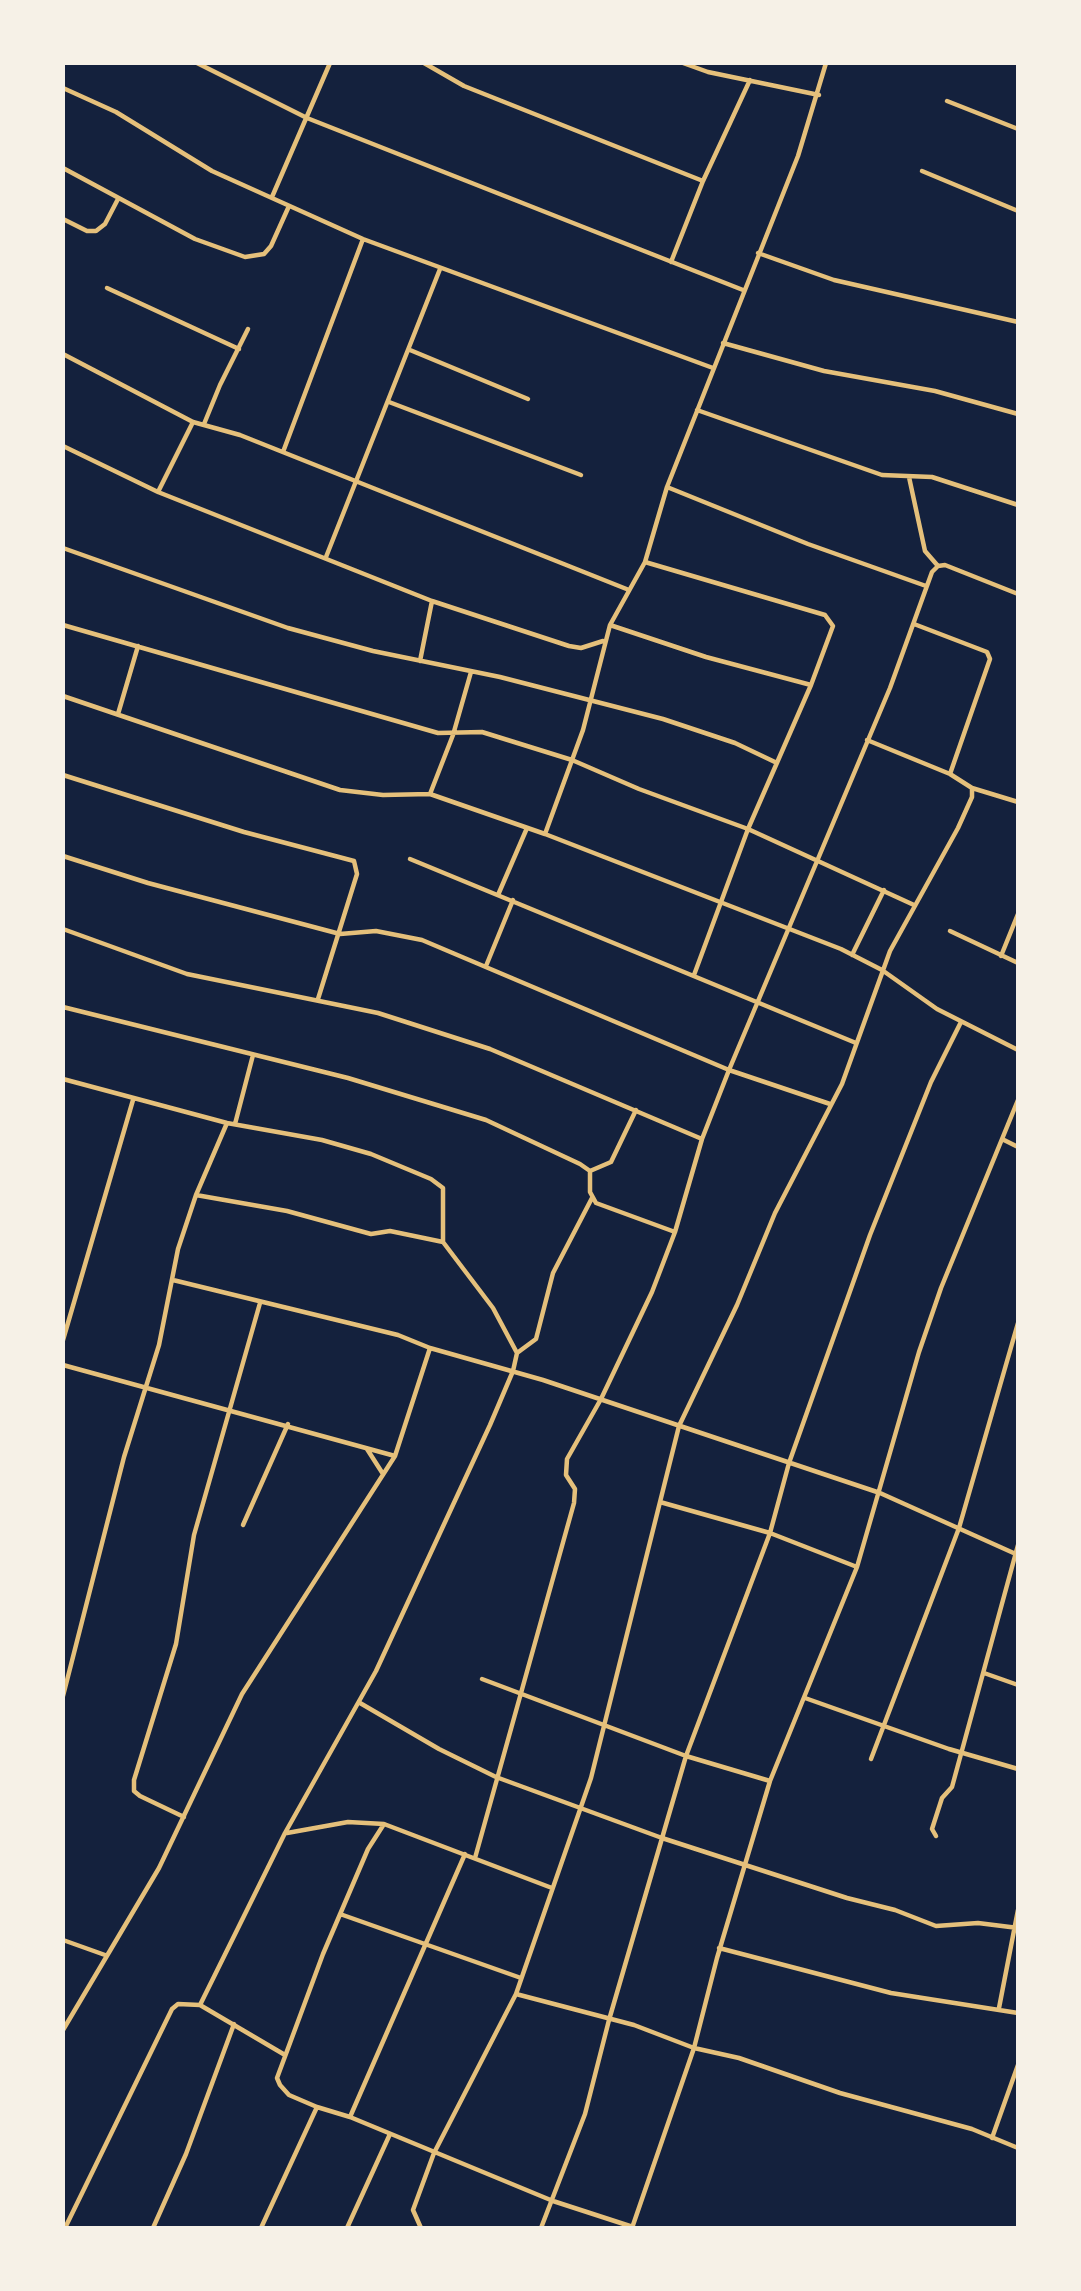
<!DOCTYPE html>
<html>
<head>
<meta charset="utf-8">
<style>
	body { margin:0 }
	#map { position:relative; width:1081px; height:2291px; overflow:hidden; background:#14213d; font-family:Barlow,sans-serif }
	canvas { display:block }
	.frame { position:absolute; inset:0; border:65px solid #f6f1e7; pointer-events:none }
</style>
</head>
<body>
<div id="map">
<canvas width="1081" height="2291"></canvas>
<div class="frame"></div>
</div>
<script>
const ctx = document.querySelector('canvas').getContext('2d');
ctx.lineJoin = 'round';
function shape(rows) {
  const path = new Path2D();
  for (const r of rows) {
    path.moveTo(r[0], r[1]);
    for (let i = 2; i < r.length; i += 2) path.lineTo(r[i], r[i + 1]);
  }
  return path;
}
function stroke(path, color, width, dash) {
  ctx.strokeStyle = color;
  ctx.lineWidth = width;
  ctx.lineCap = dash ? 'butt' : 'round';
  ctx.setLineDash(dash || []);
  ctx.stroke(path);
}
const minor = shape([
	[197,63,307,118,743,290],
	[424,63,464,86,703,181],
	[683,63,708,72,819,95],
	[63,88,116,112,212,171,363,239,713,368],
	[947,101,1018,129],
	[63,168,195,239,245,257,264,254,271,246,289,206],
	[922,171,1018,211],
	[272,197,330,63],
	[63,219,87,231,96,231,105,224,118,199],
	[758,253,834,280,1018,322],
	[671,262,703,181,750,80],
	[107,288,239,349],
	[723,343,824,371,935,391,1018,414],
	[410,350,528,399],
	[63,354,193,422,240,435,629,590],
	[389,402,581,475],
	[697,410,882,475,932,477,1018,505],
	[204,424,220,385,248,329],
	[63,446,158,492,432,601,569,646,581,648,603,641],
	[283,452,363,239],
	[909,477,925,551,938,566],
	[667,487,808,544,926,586],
	[158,492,193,422],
	[63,548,288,628,373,651,500,677,663,719,735,743,777,763],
	[326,557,440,269],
	[645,562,825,615,833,626,811,685,748,829,694,975],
	[914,624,987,652,990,659,950,774],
	[63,625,438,733,482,732,572,760,639,789,748,829,914,905],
	[610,625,706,657,811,685],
	[420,661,432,601],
	[63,696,340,790,383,795,430,794,545,834,841,949,882,970,937,1009,1018,1050],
	[118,714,138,646],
	[867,740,950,774,972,788,1018,802],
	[63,775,244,832,354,861,357,874,318,999],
	[430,794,453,735,471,672],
	[545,834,583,730,610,625,645,562,667,487,798,156,826,63],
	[63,856,148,883,340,934,376,931,422,940,729,1070,830,1104],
	[410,859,856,1043],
	[498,895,527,828],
	[63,929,187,974,378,1013,490,1049,702,1139],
	[950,931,1018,963],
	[852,955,884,890],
	[1001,956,1018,914],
	[486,966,513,900],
	[63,1007,348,1078,486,1120,580,1164,590,1171,590,1192,596,1203,675,1232],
	[63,1079,227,1123,322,1140,371,1154,431,1179,443,1188,443,1242,493,1308,517,1353],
	[235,1124,253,1055],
	[1004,1140,1018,1147],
	[590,1171,611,1162,636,1110],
	[196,1195,287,1211,371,1234,390,1231,443,1242],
	[173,1280,398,1335,430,1348,543,1380,880,1493,1018,1555],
	[63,1340,133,1100],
	[63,1365,395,1456],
	[367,1449,383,1474],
	[660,1502,770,1533,857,1567],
	[243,1525,288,1424],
	[984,1673,1018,1685],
	[482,1679,686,1756,770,1781],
	[63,1696,124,1457,159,1345,178,1249,196,1195,227,1123],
	[805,1698,949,1749,1018,1769],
	[360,1703,439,1749,496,1777,662,1838,847,1898,895,1910,936,1926,978,1923,1018,1928],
	[871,1759,959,1528,1018,1323],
	[184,1817,140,1796,134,1791,134,1780,176,1644,194,1535,260,1303],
	[384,1824,368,1849,323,1954,277,2078,280,2085,289,2095,317,2107,350,2117,553,2201,633,2227],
	[287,1833,348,1822,384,1824,552,1888],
	[936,1836,932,1829,942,1798,952,1787,1018,1545],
	[475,1858,574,1503,575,1489,566,1475,567,1459,601,1399,652,1292,675,1232,702,1139,729,1070,890,688,932,572,938,566,945,565,1018,594],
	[340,1914,521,1978],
	[63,1940,105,1955],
	[719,1948,891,1993,1018,2013],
	[516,1994,634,2025,694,2048,739,2058,840,2093,972,2129,1018,2148],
	[200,2005,285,1833,376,1671,490,1425,513,1371,517,1353,536,1339,553,1273,592,1198],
	[999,2008,1018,1910],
	[63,2030,159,1868,242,1694,395,1456,430,1348],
	[350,2117,465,1854],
	[992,2138,1018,2065],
	[65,2228,172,2009,178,2004,200,2005,285,2055],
	[153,2228,186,2154,234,2024],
	[261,2228,317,2107],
	[347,2228,390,2134],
	[421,2228,413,2210,434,2153,516,1994,591,1778,679,1426,737,1305,775,1213,842,1084,890,951,958,828,972,797,972,788],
	[541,2228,585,2114,609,2020,686,1756,770,1533,789,1463,870,1235,931,1082,961,1022],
	[632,2228,694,2048,717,1958,770,1781,857,1567,919,1352,941,1288,1018,1100]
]);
stroke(minor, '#e5c07b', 4.5);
</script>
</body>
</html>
